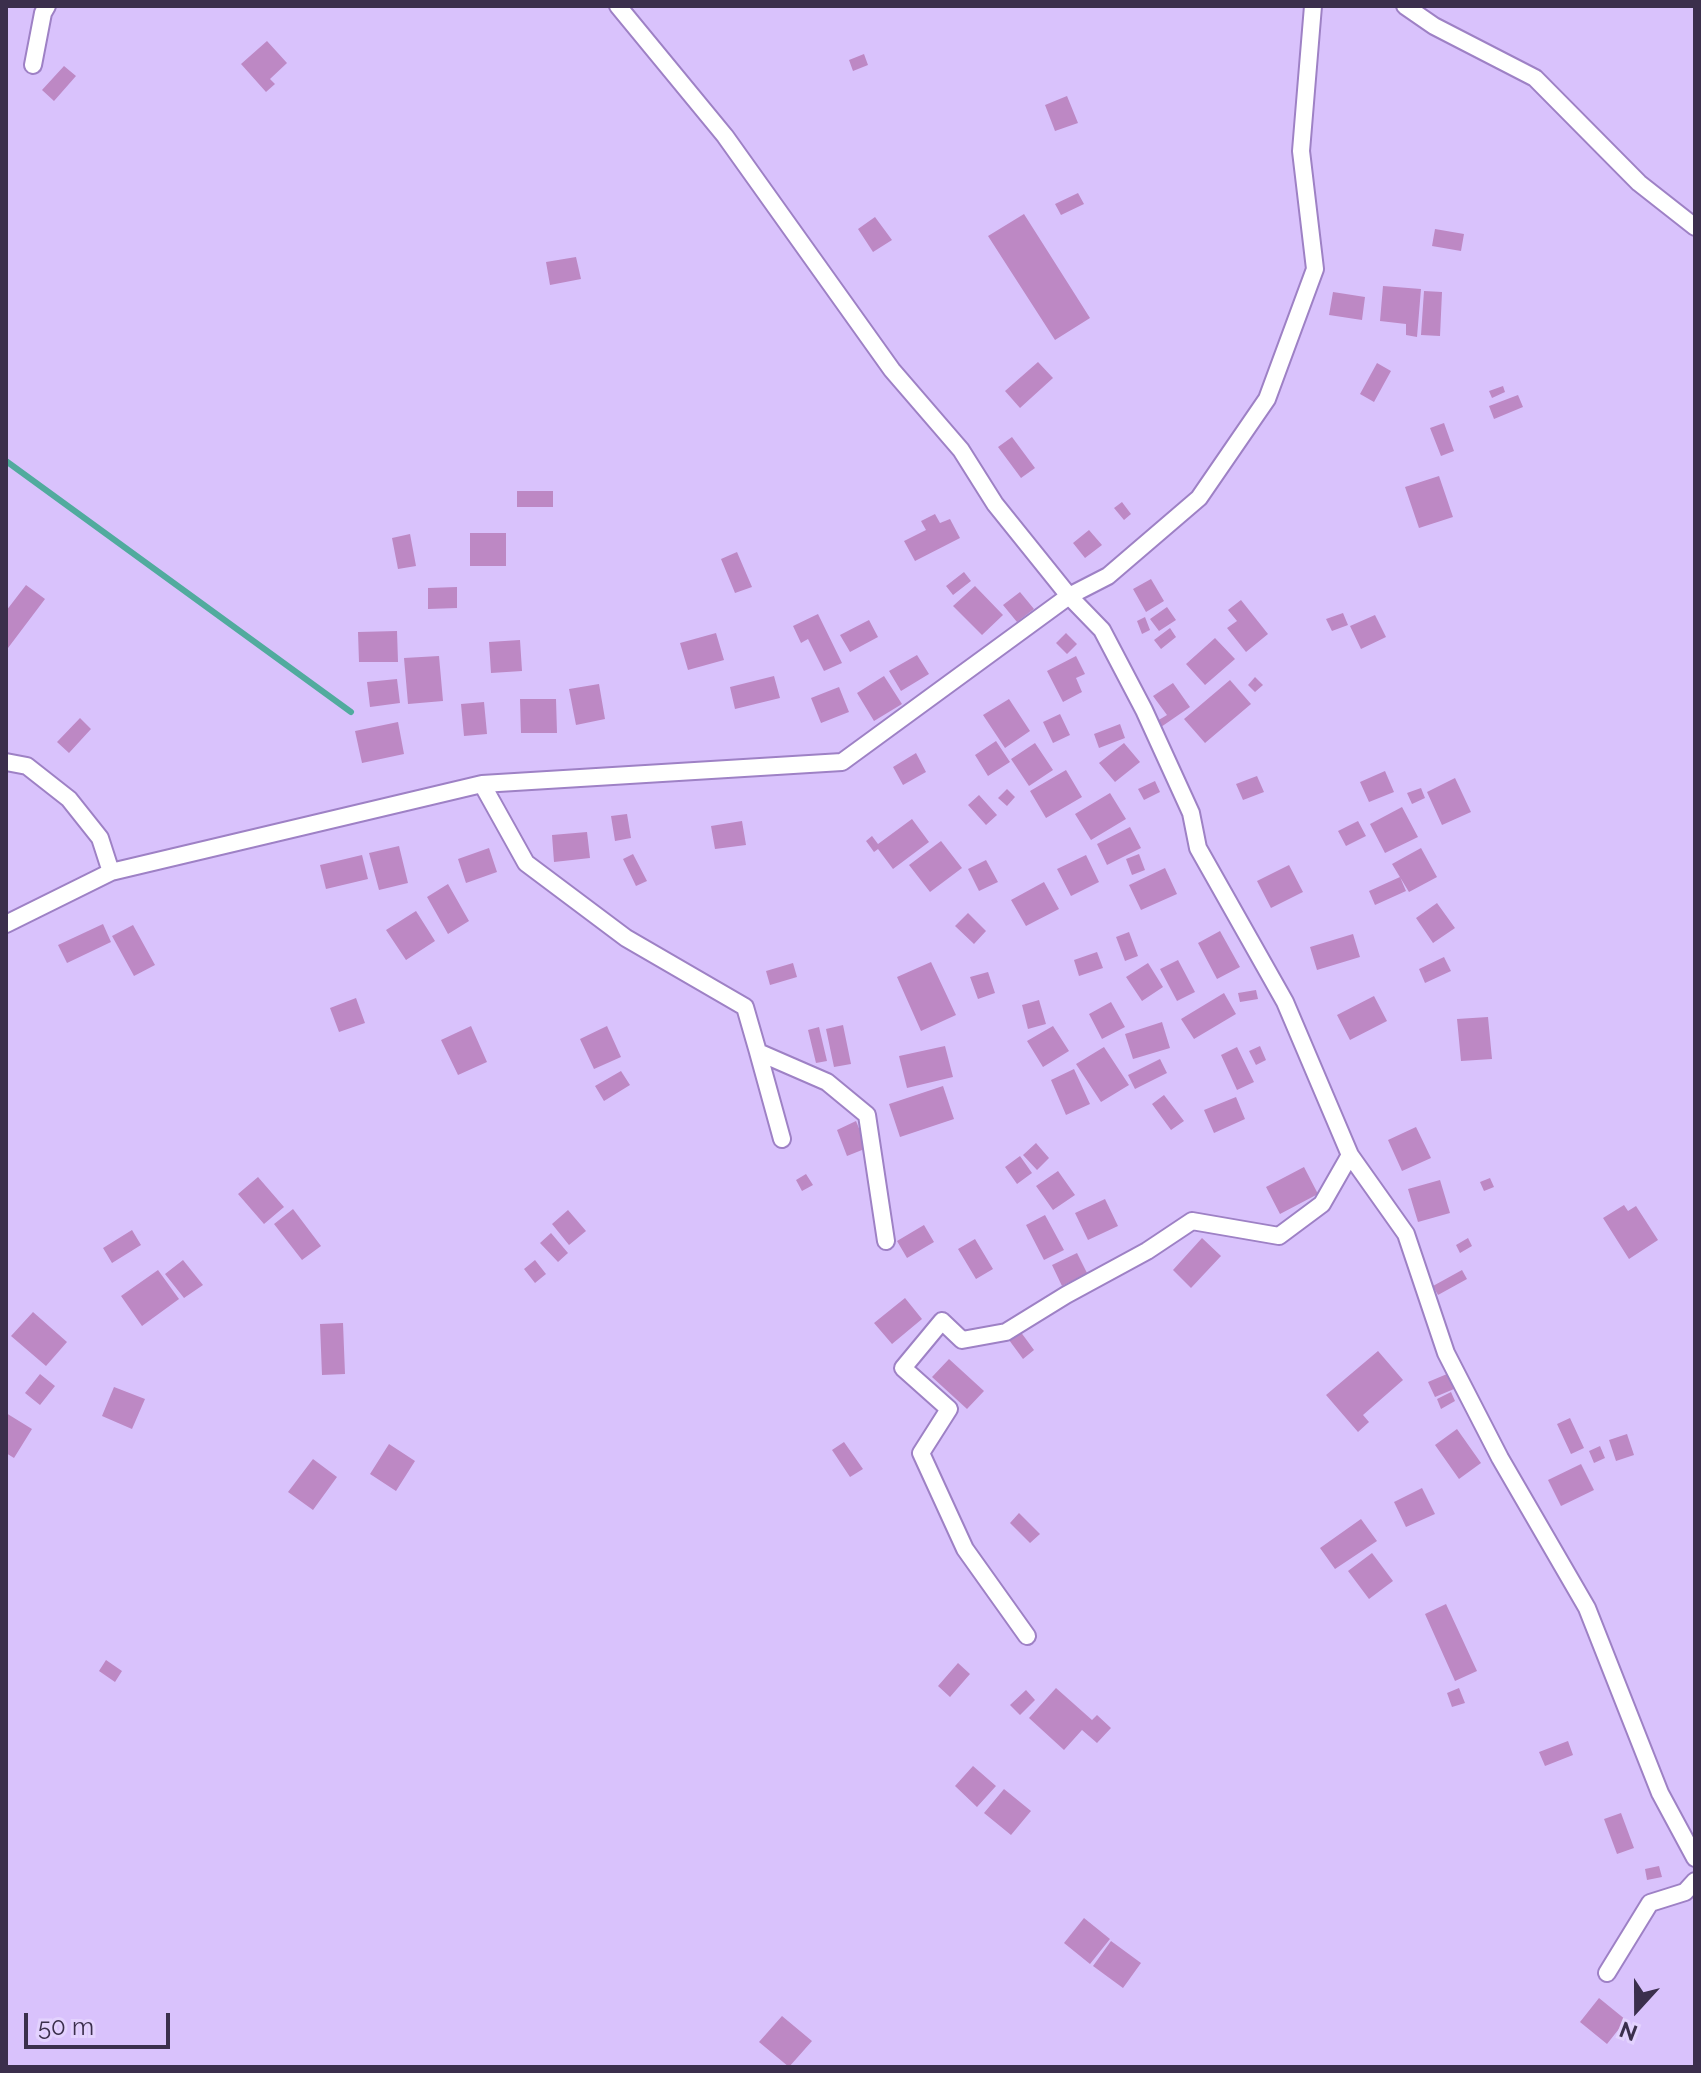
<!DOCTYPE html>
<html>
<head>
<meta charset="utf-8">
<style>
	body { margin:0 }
	#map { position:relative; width:1701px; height:2073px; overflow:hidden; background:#d9c2fc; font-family:Raleway,sans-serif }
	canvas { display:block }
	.frame { position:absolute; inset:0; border:8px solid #3b2f4c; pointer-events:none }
	.north { position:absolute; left:1597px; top:1969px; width:80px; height:80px; -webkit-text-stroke:6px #e3d2fe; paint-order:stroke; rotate:201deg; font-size:22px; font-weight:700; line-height:32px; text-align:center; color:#3b2f4c }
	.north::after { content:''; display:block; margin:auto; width:28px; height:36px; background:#3b2f4c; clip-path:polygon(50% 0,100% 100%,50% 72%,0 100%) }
	.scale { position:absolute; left:24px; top:2013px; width:146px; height:36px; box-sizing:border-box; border:4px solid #3b2f4c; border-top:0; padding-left:10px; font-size:24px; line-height:28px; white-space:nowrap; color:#3b2f4c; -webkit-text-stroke:6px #e3d2fe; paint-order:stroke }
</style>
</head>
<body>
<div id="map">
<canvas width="1701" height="2073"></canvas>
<div class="frame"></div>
<div class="north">N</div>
<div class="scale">50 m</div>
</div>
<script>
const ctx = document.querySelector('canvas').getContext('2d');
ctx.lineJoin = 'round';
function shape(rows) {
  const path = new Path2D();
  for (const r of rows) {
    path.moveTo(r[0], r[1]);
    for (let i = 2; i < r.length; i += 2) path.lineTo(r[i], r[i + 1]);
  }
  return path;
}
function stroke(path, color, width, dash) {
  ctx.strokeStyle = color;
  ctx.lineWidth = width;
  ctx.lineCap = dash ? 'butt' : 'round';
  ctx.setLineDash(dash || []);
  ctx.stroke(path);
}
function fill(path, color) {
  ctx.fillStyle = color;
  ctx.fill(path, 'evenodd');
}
const stream = shape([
	[6,461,351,712]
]);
const building = shape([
	[267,41,287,63,270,79,275,84,266,92,241,64],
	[864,54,868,65,853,71,849,60],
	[64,66,76,76,54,101,42,90],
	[1067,96,1078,123,1055,131,1045,105],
	[1078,193,1084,204,1061,215,1055,204],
	[1024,214,1090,318,1055,340,988,236],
	[875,217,892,240,873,252,858,229],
	[1435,229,1464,234,1461,251,1432,246],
	[576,257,581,279,550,285,546,262],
	[1383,286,1421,289,1417,337,1406,335,1406,324,1380,321],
	[1424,291,1442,292,1440,336,1421,335],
	[1333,292,1365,297,1362,320,1329,315],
	[1038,362,1053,378,1020,408,1005,391],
	[1377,363,1391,371,1374,402,1360,394],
	[1503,386,1505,392,1492,398,1489,391],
	[1518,395,1523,407,1494,419,1489,406],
	[1444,423,1454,451,1441,456,1430,428],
	[1012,437,1035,468,1021,478,998,447],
	[1439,476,1453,517,1419,528,1405,487],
	[517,491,553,491,553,507,517,507],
	[1122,502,1131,514,1124,520,1114,508],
	[935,514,940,523,950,519,960,538,915,561,904,541,926,530,921,521],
	[1089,530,1102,545,1085,558,1073,543],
	[470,533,506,533,506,566,470,566],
	[410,534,416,566,398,569,392,538],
	[737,552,752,587,735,593,721,559],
	[964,572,971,581,953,595,946,586],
	[1151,579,1164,601,1146,612,1133,589],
	[26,585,45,599,8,648,6,611],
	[975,586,1003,615,982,635,953,606],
	[457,587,457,608,428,609,428,588],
	[1020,592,1034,609,1017,622,1003,605],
	[1241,600,1268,634,1246,652,1227,628,1237,621,1228,610],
	[1167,607,1176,620,1159,631,1150,619],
	[1343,613,1348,625,1332,631,1326,619],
	[818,614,842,663,824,671,808,639,801,643,793,626],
	[1375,615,1386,637,1361,649,1350,626],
	[1145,617,1150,630,1142,634,1137,621],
	[869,620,878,637,850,652,840,635],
	[1170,628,1176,637,1161,649,1154,640],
	[397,631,398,662,359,662,358,632],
	[716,633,724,660,688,670,680,643],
	[1066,633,1077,644,1067,654,1056,643],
	[1215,638,1235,659,1205,685,1186,664],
	[520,640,522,671,491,673,489,642],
	[917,655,929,674,901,691,889,671],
	[439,656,443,701,408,704,404,658],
	[1076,656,1085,674,1076,678,1082,692,1063,702,1047,671],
	[774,676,780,698,735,709,730,687],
	[884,676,902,704,874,721,857,693],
	[1255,677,1263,685,1255,692,1248,685],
	[397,679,400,703,370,707,367,682],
	[1230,680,1251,704,1205,743,1184,719],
	[1173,683,1190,707,1161,727,1157,721,1167,715,1153,696],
	[599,684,605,719,576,725,569,689],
	[839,687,849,712,821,723,811,698],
	[520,699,556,699,557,733,521,733],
	[1009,699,1030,731,1005,748,983,715],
	[484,702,487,734,464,736,461,704],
	[1060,714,1070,735,1053,743,1043,722],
	[80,718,91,729,69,753,57,742],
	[398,722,404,754,362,763,355,731],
	[1120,724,1125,738,1099,748,1094,734],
	[996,741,1010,762,988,776,975,755],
	[1035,743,1053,770,1029,786,1011,759],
	[1124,743,1140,762,1115,782,1099,763],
	[916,753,926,772,903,785,893,767],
	[1066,770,1082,797,1046,818,1030,791],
	[1385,771,1394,792,1369,802,1360,782],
	[1257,776,1264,792,1243,800,1236,784],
	[1455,778,1471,812,1442,825,1427,792],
	[1155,781,1160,792,1144,800,1138,789],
	[1421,788,1425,798,1412,804,1407,793],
	[1007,789,1015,797,1007,806,998,798],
	[1110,793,1126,819,1091,840,1075,814],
	[979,795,997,815,986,825,968,805],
	[1402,807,1418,837,1385,853,1370,824],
	[627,814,631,838,615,841,611,816],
	[912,819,929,842,893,869,878,849,874,852,866,841,872,836,878,844],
	[742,821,746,845,715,849,711,826],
	[1358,821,1366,836,1346,846,1338,831],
	[1130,827,1141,848,1107,865,1097,844],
	[587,832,590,858,554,862,552,835],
	[941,841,962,868,930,892,909,865],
	[399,846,408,883,379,890,369,853],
	[489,848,497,872,466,883,458,859],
	[1421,848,1437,877,1409,892,1392,864],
	[633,854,647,881,636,886,623,859],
	[1139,854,1145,870,1132,875,1126,859],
	[362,855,368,879,326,889,320,865],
	[1086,855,1099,882,1071,896,1057,869],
	[986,860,998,882,979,891,968,869],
	[1289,865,1303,892,1271,908,1257,881],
	[1165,868,1177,894,1141,910,1129,885],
	[1400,877,1406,891,1375,905,1369,891],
	[1044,882,1059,909,1026,926,1011,900],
	[448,884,469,921,448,934,427,897],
	[1437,903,1455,928,1433,943,1416,918],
	[416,911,435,941,406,960,386,930],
	[968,913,986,931,974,944,955,926],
	[103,924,111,942,67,963,58,945],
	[133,925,155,965,134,976,112,936],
	[1220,931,1240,967,1217,979,1198,943],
	[1129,932,1138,956,1125,961,1116,937],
	[1353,934,1360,957,1317,970,1310,947],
	[1097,952,1103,968,1079,976,1074,960],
	[1444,957,1451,971,1425,983,1419,969],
	[1178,960,1195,992,1177,1001,1160,969],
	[931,962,956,1015,921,1031,897,977],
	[793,963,797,977,770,985,766,971],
	[1148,963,1163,987,1142,1001,1126,977],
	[988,972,995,993,978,999,970,977],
	[1256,990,1258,999,1240,1002,1238,993],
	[1224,993,1236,1014,1194,1039,1181,1019],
	[1374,996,1387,1021,1350,1040,1337,1015],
	[356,998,365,1023,339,1032,330,1008],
	[1039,1000,1046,1024,1028,1029,1022,1005],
	[1111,1002,1125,1027,1102,1039,1089,1014],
	[1488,1017,1492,1059,1461,1061,1457,1019],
	[1162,1022,1170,1048,1133,1059,1125,1034],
	[843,1025,851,1064,834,1067,826,1029],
	[471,1026,487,1062,458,1075,441,1040],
	[607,1026,621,1057,594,1069,580,1039],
	[1053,1026,1069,1051,1043,1067,1027,1041],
	[819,1027,827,1061,816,1063,808,1030],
	[945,1046,953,1077,907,1088,899,1056],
	[1260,1046,1266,1060,1256,1065,1249,1051],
	[1104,1047,1129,1085,1101,1102,1076,1064],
	[1237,1047,1254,1082,1237,1090,1221,1055],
	[1160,1059,1167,1073,1135,1089,1128,1075],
	[1074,1069,1090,1104,1066,1115,1051,1080],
	[621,1071,630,1085,604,1101,595,1086],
	[943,1086,954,1119,900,1137,889,1104],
	[1164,1095,1184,1121,1171,1130,1152,1104],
	[1236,1097,1245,1119,1214,1133,1204,1110],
	[856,1121,867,1148,847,1156,837,1130],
	[1416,1127,1431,1158,1402,1171,1388,1140],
	[1036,1143,1049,1158,1037,1170,1023,1155],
	[1020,1156,1032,1173,1017,1184,1005,1167],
	[1304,1167,1318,1194,1280,1214,1266,1187],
	[1058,1171,1075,1195,1053,1210,1036,1186],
	[806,1174,813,1185,802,1191,796,1180],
	[258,1177,284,1207,264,1224,238,1194],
	[1490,1178,1494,1187,1484,1191,1480,1182],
	[1440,1180,1450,1213,1418,1222,1408,1189],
	[1105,1199,1118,1226,1088,1240,1075,1213],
	[1624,1205,1628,1211,1636,1206,1658,1240,1629,1259,1603,1218],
	[293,1209,321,1246,302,1260,274,1224],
	[568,1210,586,1231,569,1245,552,1224],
	[1045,1215,1064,1250,1044,1260,1026,1225],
	[924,1225,934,1242,907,1258,897,1241],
	[132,1230,141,1245,112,1263,103,1248],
	[551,1233,568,1253,558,1262,540,1243],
	[1202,1238,1221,1256,1191,1288,1173,1270],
	[1468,1238,1472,1246,1460,1253,1456,1245],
	[975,1239,993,1269,976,1279,958,1249],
	[1077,1253,1087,1273,1062,1286,1052,1265],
	[183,1260,203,1285,184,1298,165,1274],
	[535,1260,546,1274,535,1283,524,1269],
	[158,1270,179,1299,142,1326,121,1296],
	[1462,1270,1467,1279,1438,1295,1433,1286],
	[905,1298,922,1319,892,1344,874,1323],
	[33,1312,67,1342,46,1366,11,1336],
	[343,1323,345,1374,322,1375,320,1324],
	[1020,1331,1034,1350,1023,1359,1009,1340],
	[1378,1351,1403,1380,1363,1415,1369,1422,1358,1432,1326,1395],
	[949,1359,984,1391,967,1409,932,1377],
	[40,1374,55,1386,40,1405,25,1393],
	[1447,1374,1454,1389,1435,1397,1428,1382],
	[114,1387,145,1399,132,1429,102,1416],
	[1451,1392,1455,1401,1441,1409,1437,1399],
	[6,1413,32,1429,14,1458,6,1453],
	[1570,1418,1584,1448,1571,1454,1557,1424],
	[1457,1429,1481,1463,1459,1479,1435,1445],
	[1627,1434,1634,1455,1616,1461,1609,1440],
	[844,1442,863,1469,850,1477,832,1450],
	[389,1444,415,1461,396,1491,370,1474],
	[1600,1446,1605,1458,1594,1463,1589,1451],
	[313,1459,337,1477,313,1510,288,1492],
	[1581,1464,1594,1490,1561,1506,1548,1480],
	[1422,1488,1435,1514,1406,1527,1394,1502],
	[1019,1513,1040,1534,1030,1543,1010,1523],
	[1361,1519,1377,1541,1335,1569,1320,1548],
	[1372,1553,1393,1581,1369,1599,1348,1571],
	[1446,1604,1477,1671,1455,1681,1425,1614],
	[106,1660,122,1671,115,1682,99,1671],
	[958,1663,970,1674,950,1697,938,1686],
	[1056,1688,1092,1720,1097,1715,1111,1728,1097,1743,1082,1730,1064,1750,1029,1718],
	[1459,1688,1465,1703,1452,1707,1447,1693],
	[1026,1690,1035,1700,1020,1715,1010,1705],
	[1568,1741,1573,1755,1545,1766,1539,1752],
	[973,1766,996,1786,977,1807,955,1786],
	[1004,1789,1031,1811,1011,1835,984,1813],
	[1621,1813,1634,1848,1617,1854,1604,1819],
	[1659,1866,1662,1877,1647,1880,1645,1869],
	[1084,1918,1110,1939,1090,1964,1064,1943],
	[1111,1941,1141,1963,1123,1988,1093,1966],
	[1599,1998,1626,2020,1607,2044,1580,2022],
	[782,2016,812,2041,789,2067,759,2042]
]);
const street = shape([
	[618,6,725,136,892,370,961,450,995,504,1069,596,1102,630,1144,710,1191,813,1198,848,1285,1002,1350,1155,1406,1234,1446,1353,1500,1458,1587,1608,1660,1793,1695,1858],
	[1405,6,1434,26,1535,78,1639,183,1695,227],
	[33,65,43,13,47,6],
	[6,762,27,766,69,799,100,838,111,872],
	[482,784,526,863,626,938,745,1007,758,1052,827,1082,867,1115,886,1241],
	[6,924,111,872,482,784,842,762,1069,596,1108,576,1199,498,1267,399,1315,269,1301,151,1313,6],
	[758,1052,782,1139],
	[1027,1636,965,1549,921,1453,949,1409,903,1368,942,1321,962,1340,1006,1332,1066,1295,1147,1251,1192,1221,1279,1236,1322,1204,1350,1155],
	[1607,1973,1650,1903,1685,1892,1695,1881]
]);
stroke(stream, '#51ab9e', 6);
fill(building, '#bd88c4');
stroke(street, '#9e81c5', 20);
stroke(street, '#fff', 16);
</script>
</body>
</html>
